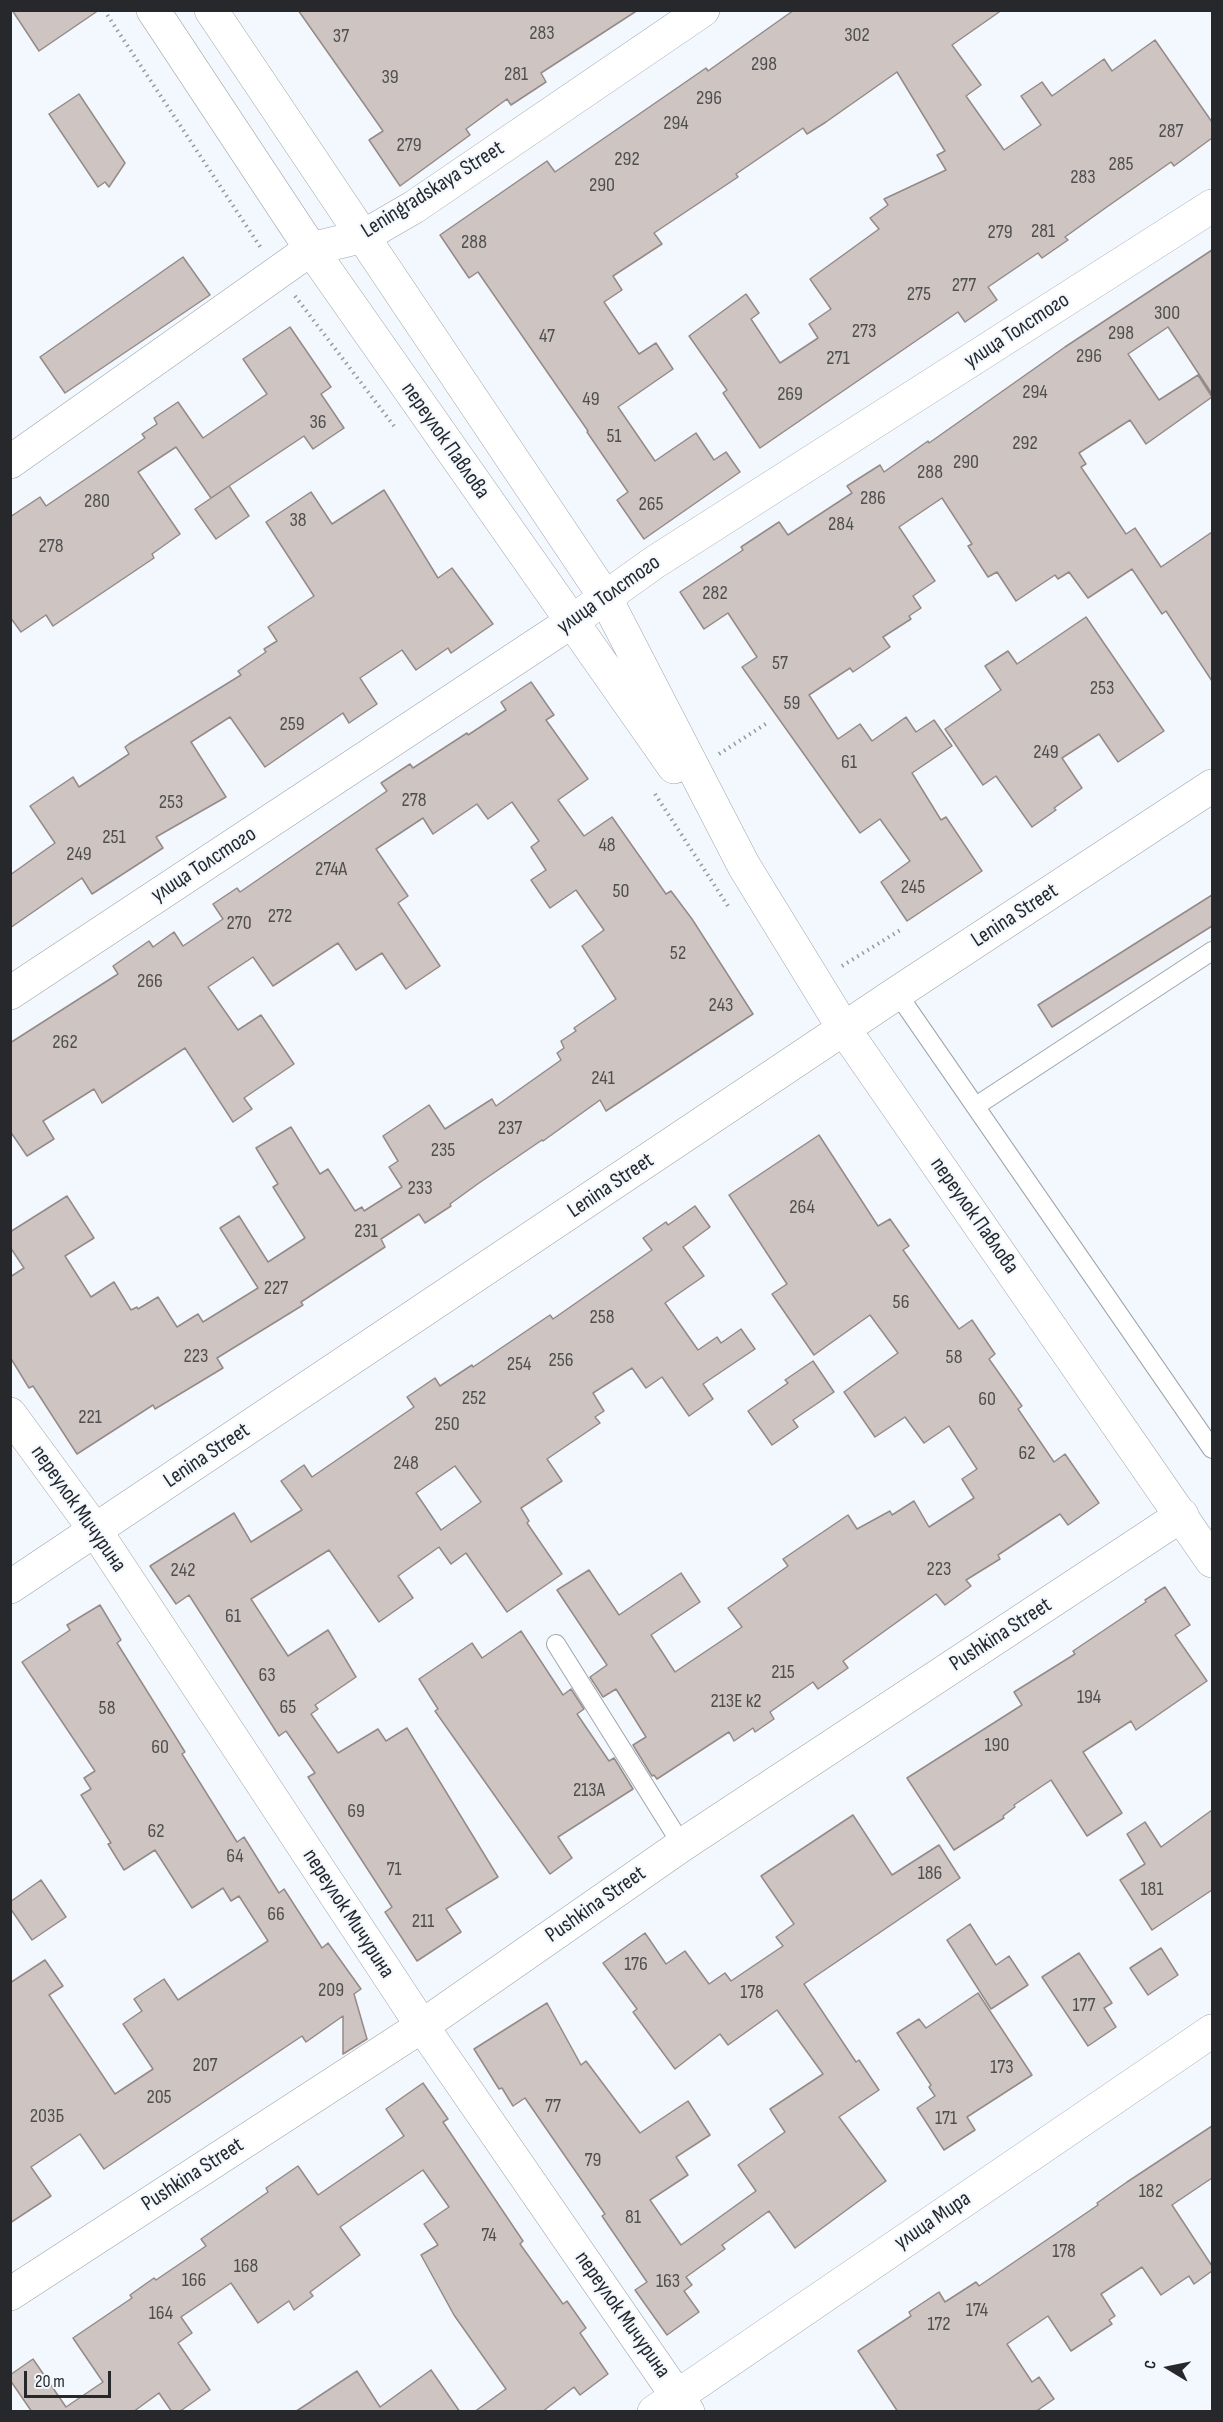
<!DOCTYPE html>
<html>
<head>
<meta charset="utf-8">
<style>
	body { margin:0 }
	#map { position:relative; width:1223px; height:2422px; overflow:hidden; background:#f2f8fe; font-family:"Sofia Sans Condensed",sans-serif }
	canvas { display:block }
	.frame { position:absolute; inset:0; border:12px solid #26282b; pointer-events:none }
	.north { position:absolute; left:1139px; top:2338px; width:60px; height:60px; -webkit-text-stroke:4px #f2f8fe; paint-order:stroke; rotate:280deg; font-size:16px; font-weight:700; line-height:24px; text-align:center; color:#26282b }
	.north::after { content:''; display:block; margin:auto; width:21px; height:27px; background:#26282b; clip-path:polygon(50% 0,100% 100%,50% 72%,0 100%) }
	.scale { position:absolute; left:24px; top:2371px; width:87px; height:27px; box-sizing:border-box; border:3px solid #26282b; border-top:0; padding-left:8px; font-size:18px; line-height:21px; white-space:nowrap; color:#26282b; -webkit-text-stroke:4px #f2f8fe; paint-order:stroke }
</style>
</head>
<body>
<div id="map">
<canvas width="1223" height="2422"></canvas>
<div class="frame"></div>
<div class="north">С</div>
<div class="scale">20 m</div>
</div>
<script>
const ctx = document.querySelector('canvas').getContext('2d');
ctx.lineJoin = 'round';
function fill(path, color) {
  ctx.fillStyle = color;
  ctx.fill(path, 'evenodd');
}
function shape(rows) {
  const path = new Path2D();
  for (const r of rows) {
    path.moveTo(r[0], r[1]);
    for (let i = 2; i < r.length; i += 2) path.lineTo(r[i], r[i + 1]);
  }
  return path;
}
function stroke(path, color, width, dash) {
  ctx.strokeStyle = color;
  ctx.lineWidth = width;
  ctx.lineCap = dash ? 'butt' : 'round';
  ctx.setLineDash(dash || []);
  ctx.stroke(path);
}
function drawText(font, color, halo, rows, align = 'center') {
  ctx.font = font + ' "Sofia Sans Condensed",sans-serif';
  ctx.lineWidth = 4.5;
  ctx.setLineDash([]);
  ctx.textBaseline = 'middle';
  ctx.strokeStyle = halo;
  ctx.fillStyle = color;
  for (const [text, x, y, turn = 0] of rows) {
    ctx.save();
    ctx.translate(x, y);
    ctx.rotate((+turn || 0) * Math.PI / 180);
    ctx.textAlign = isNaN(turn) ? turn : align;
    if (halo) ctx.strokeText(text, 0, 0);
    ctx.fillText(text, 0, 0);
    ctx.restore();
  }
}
const building = shape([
	[12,10,99,10,39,51,12,10],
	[298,10,638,10,541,73,546,82,511,105,507,99,466,129,470,135,400,186,369,140,383,131,298,10],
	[794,10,1002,10,952,45,981,85,966,96,1004,150,1041,125,1021,96,1042,82,1052,96,1104,59,1112,71,1155,40,1212,122,1212,138,1174,166,1171,162,1104,209,1065,237,1068,240,1042,258,1038,253,988,287,997,300,965,322,958,312,760,448,723,393,727,390,689,336,746,294,759,313,751,319,780,363,818,338,809,324,831,309,810,279,879,229,870,218,888,205,884,199,946,170,937,155,945,151,897,72,826,122,807,134,803,128,736,174,738,177,654,233,662,244,613,276,622,290,604,302,639,354,656,343,673,369,618,407,655,461,696,433,714,460,726,452,740,472,644,539,617,500,628,492,587,432,588,431,478,272,469,278,440,235,547,161,555,172,706,68,708,71,794,10],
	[79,94,125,163,109,187,105,182,98,187,49,114,79,94],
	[1212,250,1212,394,1168,327,1128,354,1159,400,1198,375,1212,397,1146,444,1130,420,1079,453,1086,464,1081,467,1126,534,1135,528,1161,567,1212,532,1212,681,1166,611,1162,614,1132,569,1088,598,1069,572,1058,579,1055,575,1016,601,997,572,988,577,968,546,972,544,942,498,899,527,935,581,913,596,921,608,909,616,911,619,883,637,890,647,853,672,850,668,809,695,838,739,860,724,872,741,906,717,916,732,934,720,952,746,912,773,941,820,946,817,982,871,907,921,881,882,910,861,880,819,860,833,742,667,757,657,728,613,704,629,680,592,743,550,741,547,779,522,788,535,852,493,847,486,880,465,884,472,928,441,929,443,1065,347,1212,250],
	[183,257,210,295,65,393,40,357,183,257],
	[290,327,331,387,321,394,344,428,313,449,304,436,211,498,176,447,138,472,180,534,152,554,154,558,53,626,46,615,21,632,10,617,10,517,40,497,46,506,102,468,145,438,142,434,157,424,154,418,178,402,203,438,267,394,243,359,290,327],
	[229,486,249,516,216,539,195,509,229,486],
	[384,490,438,578,452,568,493,624,451,653,448,648,416,670,402,650,360,678,377,704,349,723,343,713,265,767,230,717,191,742,226,797,156,837,163,848,92,894,82,878,10,928,10,875,55,843,30,806,73,777,79,787,129,754,125,747,129,744,241,675,238,671,266,652,264,649,277,641,268,627,314,596,266,522,311,492,332,524,384,490],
	[1086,617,1164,731,1118,762,1099,734,1062,758,1082,788,1054,808,1056,810,1032,827,996,776,983,785,945,729,1001,690,985,666,1008,651,1017,664,1086,617],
	[531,682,554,715,546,720,588,779,558,800,584,836,612,817,666,894,671,891,692,919,753,1014,606,1111,600,1100,543,1141,542,1140,479,1183,450,1204,451,1206,425,1223,419,1214,381,1239,385,1247,301,1302,303,1305,217,1358,223,1368,155,1409,153,1405,77,1454,33,1386,29,1388,10,1357,10,1277,24,1268,10,1247,10,1232,67,1196,94,1238,65,1256,91,1297,114,1282,131,1310,137,1307,138,1309,158,1297,177,1327,198,1314,203,1322,258,1288,220,1228,239,1216,268,1262,305,1238,273,1187,278,1184,256,1148,291,1127,320,1174,328,1169,355,1211,362,1207,364,1211,402,1187,389,1167,398,1161,383,1136,429,1105,445,1129,492,1099,496,1106,561,1060,557,1053,564,1048,561,1041,576,1031,574,1028,616,999,582,946,604,930,576,890,550,908,531,880,546,870,531,847,539,841,512,802,488,819,477,804,433,834,423,818,376,849,408,896,398,903,440,966,406,989,382,953,356,970,338,943,273,986,253,957,208,987,238,1030,261,1015,294,1064,244,1098,252,1109,233,1122,185,1048,102,1103,94,1089,43,1121,54,1139,27,1156,10,1131,10,1043,118,974,113,966,149,941,153,947,174,932,183,946,223,919,213,904,237,888,240,892,387,791,381,783,410,764,413,768,467,733,468,735,506,710,501,702,531,682],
	[1212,895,1212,926,1052,1027,1038,1005,1212,895],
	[819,1135,878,1226,890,1219,909,1246,903,1250,959,1329,972,1320,995,1354,989,1359,1022,1406,1018,1409,1054,1462,1065,1454,1099,1503,1068,1525,1060,1514,998,1555,1000,1559,966,1580,971,1586,945,1605,936,1594,843,1661,848,1668,818,1689,813,1682,770,1712,774,1719,755,1732,753,1728,734,1741,729,1732,657,1779,654,1775,652,1776,633,1745,646,1737,616,1689,603,1697,590,1677,607,1665,557,1590,589,1570,619,1615,681,1573,700,1602,651,1635,675,1672,742,1627,728,1608,788,1566,783,1559,848,1515,857,1529,890,1511,892,1515,914,1501,929,1527,974,1498,962,1479,977,1469,949,1426,924,1443,905,1417,875,1437,844,1392,898,1353,870,1315,814,1355,772,1294,787,1284,729,1195,819,1135],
	[695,1206,710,1227,683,1247,704,1276,665,1303,698,1350,717,1337,721,1343,741,1329,755,1349,703,1384,713,1399,689,1416,662,1377,646,1388,632,1368,593,1393,604,1411,595,1417,600,1423,547,1459,562,1481,521,1508,529,1521,527,1523,562,1574,507,1612,466,1553,451,1564,439,1547,398,1576,413,1598,379,1622,329,1550,251,1599,288,1656,328,1630,356,1677,315,1705,318,1709,311,1714,338,1753,378,1729,386,1741,407,1728,498,1877,446,1909,461,1932,417,1961,385,1912,392,1907,308,1777,315,1773,286,1731,279,1736,189,1595,176,1604,150,1566,234,1513,251,1542,302,1510,281,1481,304,1465,312,1477,414,1407,407,1397,435,1378,440,1386,472,1365,473,1367,550,1315,553,1319,652,1250,643,1238,666,1222,668,1225,695,1206],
	[455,1466,481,1502,441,1530,416,1493,455,1466],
	[813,1361,834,1392,793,1420,798,1427,772,1445,748,1411,788,1383,785,1380,813,1361],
	[1165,1587,1190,1625,1175,1635,1207,1681,1136,1730,1131,1721,1083,1752,1122,1813,1087,1836,1051,1780,1014,1805,1015,1807,1003,1816,1004,1818,954,1850,907,1778,1022,1705,1014,1692,1075,1654,1073,1651,1146,1602,1145,1600,1165,1587],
	[100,1605,121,1640,117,1643,185,1752,182,1754,237,1842,244,1837,279,1893,284,1889,322,1948,328,1943,361,1989,354,1994,367,2039,343,2054,343,2016,306,2042,302,2036,104,2169,80,2134,31,2167,51,2196,10,2223,10,1983,45,1960,63,1986,49,1995,115,2094,153,2069,123,2024,142,2011,134,1999,164,1979,178,2000,268,1941,239,1896,231,1901,223,1888,192,1908,155,1850,124,1870,108,1844,111,1843,81,1795,91,1789,84,1778,95,1771,22,1662,70,1630,67,1625,100,1605],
	[521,1631,563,1695,571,1689,584,1709,577,1714,609,1761,614,1758,633,1789,558,1837,572,1858,550,1874,435,1711,438,1709,419,1679,472,1643,482,1658,521,1631],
	[1212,1810,1212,1890,1152,1930,1120,1880,1145,1864,1127,1834,1145,1822,1161,1847,1212,1810],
	[853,1815,892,1875,939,1845,960,1878,804,1984,856,2062,859,2060,879,2090,839,2117,886,2181,795,2248,769,2211,722,2245,725,2249,686,2277,692,2285,684,2291,699,2312,667,2335,635,2290,647,2282,602,2216,605,2214,525,2098,513,2106,502,2088,499,2089,474,2049,547,2003,581,2065,586,2061,640,2133,688,2101,710,2135,676,2157,688,2175,650,2200,681,2245,756,2191,738,2165,785,2132,770,2109,823,2074,777,2010,728,2045,720,2034,675,2069,633,2012,637,2009,603,1963,645,1933,666,1964,685,1951,709,1984,725,1973,731,1981,783,1946,776,1937,794,1924,761,1876,853,1815],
	[41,1880,66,1917,32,1940,10,1908,10,1902,41,1880],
	[970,1924,996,1965,1009,1956,1028,1985,991,2009,947,1940,970,1924],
	[1161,1948,1178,1975,1148,1995,1130,1968,1161,1948],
	[1079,1953,1112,2003,1104,2008,1116,2027,1088,2046,1042,1977,1079,1953],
	[978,1993,1032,2075,967,2117,975,2130,944,2150,917,2108,935,2096,929,2087,931,2085,897,2033,919,2019,926,2028,978,1993],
	[423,2083,448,2119,443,2122,523,2241,520,2244,563,2304,567,2301,586,2328,580,2333,608,2374,580,2395,574,2387,542,2412,474,2412,506,2389,454,2315,421,2255,438,2245,424,2224,449,2207,423,2170,340,2227,360,2255,310,2292,313,2296,294,2310,289,2301,258,2323,231,2283,181,2317,192,2333,178,2343,210,2390,179,2412,172,2412,159,2393,133,2412,32,2412,10,2380,10,2375,33,2359,66,2407,103,2382,73,2338,132,2298,130,2295,154,2278,156,2280,206,2246,201,2239,268,2192,266,2188,298,2166,318,2195,404,2136,386,2109,423,2083],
	[1212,2126,1212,2178,1172,2205,1212,2266,1212,2271,1194,2284,1189,2276,1161,2295,1142,2267,1101,2294,1115,2316,1109,2320,1112,2324,1071,2351,1048,2316,1007,2344,1032,2382,1039,2377,1054,2399,1035,2412,898,2412,858,2351,911,2316,909,2312,939,2292,945,2302,976,2282,979,2286,1098,2205,1097,2203,1127,2182,1212,2126],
	[431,2370,460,2412,295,2412,357,2371,380,2407,431,2370]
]);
const path = shape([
	[104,10,261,248],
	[295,296,394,426],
	[719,754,767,723],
	[655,794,728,906],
	[842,966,902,929]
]);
const lane = shape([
	[897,993,1212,1449],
	[976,1106,1212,951],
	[556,1644,682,1845]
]);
const street = shape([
	[10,462,311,249,364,236,414,207,703,10],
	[10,993,571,622,655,562,1212,206],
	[844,1029,1212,1561],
	[10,1414,95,1530,422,2026,688,2412],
	[10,2294,422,2026,682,1845,1182,1515],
	[654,2412,1212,2031]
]);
const secondary = shape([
	[153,10,311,249,674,767],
	[211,10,605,597,744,866,844,1029],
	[10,1587,897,993,1212,786]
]);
const numberNames = [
	["283",542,34],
	["302",857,36],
	["37",341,37],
	["298",764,65],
	["281",516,75],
	["39",390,78],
	["296",709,99],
	["294",676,124],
	["287",1171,132],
	["279",409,146],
	["292",627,160],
	["285",1121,165],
	["283",1083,178],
	["290",602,186],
	["281",1043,232],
	["279",1000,233],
	["288",474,243],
	["277",964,286],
	["275",919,295],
	["300",1167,314],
	["273",864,332],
	["298",1121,334],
	["47",547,337],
	["296",1089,357],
	["271",838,359],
	["294",1035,393],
	["269",790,395],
	["49",591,400],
	["36",318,423],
	["51",614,437],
	["292",1025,444],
	["290",966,463],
	["288",930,473],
	["286",873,499],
	["280",97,502],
	["265",651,505],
	["38",298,521],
	["284",841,525],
	["278",51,547],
	["282",715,594],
	["57",780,664],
	["253",1102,689],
	["59",792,704],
	["259",292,725],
	["249",1046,753],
	["61",849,763],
	["278",414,801],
	["253",171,803],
	["251",114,838],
	["48",607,846],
	["249",79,855],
	["274А",331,870],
	["245",913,888],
	["50",621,892],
	["272",280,917],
	["270",239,924],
	["52",678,954],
	["266",150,982],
	["243",721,1006],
	["262",65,1043],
	["241",603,1079],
	["237",510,1129],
	["235",443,1151],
	["233",420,1189],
	["264",802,1208],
	["231",366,1232],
	["227",276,1289],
	["56",901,1303],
	["258",602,1318],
	["223",196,1357],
	["58",954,1358],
	["256",561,1361],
	["254",519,1365],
	["252",474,1399],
	["60",987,1400],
	["221",90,1418],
	["250",447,1425],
	["62",1027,1454],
	["248",406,1464],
	["223",939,1570],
	["242",183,1571],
	["61",233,1617],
	["215",783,1673],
	["63",267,1676],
	["194",1089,1698],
	["213Е к2",736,1702],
	["65",288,1708],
	["58",107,1709],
	["190",997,1746],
	["60",160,1748],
	["213А",589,1791],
	["69",356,1812],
	["62",156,1832],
	["64",235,1857],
	["71",394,1870],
	["186",930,1874],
	["181",1152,1890],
	["66",276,1915],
	["211",423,1922],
	["176",636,1965],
	["209",331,1991],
	["178",752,1993],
	["177",1084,2006],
	["207",205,2066],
	["173",1002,2068],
	["205",159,2098],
	["77",553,2107],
	["203Б",47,2117],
	["171",946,2119],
	["79",593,2161],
	["182",1151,2192],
	["81",633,2218],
	["74",489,2236],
	["178",1064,2252],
	["168",246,2267],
	["166",194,2281],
	["163",668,2282],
	["174",977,2311],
	["164",161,2314],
	["172",939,2325]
];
const streetNames = [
	["Leningradskaya Street",433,190,-32],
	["улица Толстого",1017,331,-33],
	["переулок Павлова",445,441,55],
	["улица Толстого",609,595,-35],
	["улица Толстого",204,865,-33],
	["Lenina Street",1015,916,-33],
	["Lenina Street",611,1186,-34],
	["переулок Павлова",974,1216,55],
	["Lenina Street",207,1456,-34],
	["переулок Мичурина",78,1509,55],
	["Pushkina Street",1001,1635,-33],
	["Pushkina Street",596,1905,-35],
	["переулок Мичурина",348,1914,57],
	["Pushkina Street",193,2175,-33],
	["улица Мира",933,2221,-34],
	["переулок Мичурина",622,2315,55]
];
fill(building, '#cec4c1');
stroke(building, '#948a87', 1.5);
stroke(lane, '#9ea5ac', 20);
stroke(street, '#9ea5ac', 34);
stroke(secondary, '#9ea5ac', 34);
stroke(path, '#969a9f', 4, [1.5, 4.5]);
stroke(lane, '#fff', 18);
stroke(street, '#fff', 33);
stroke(secondary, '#fff', 33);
drawText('20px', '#504f50', null, numberNames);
drawText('22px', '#26282b', '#f2f8fe', streetNames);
</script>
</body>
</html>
